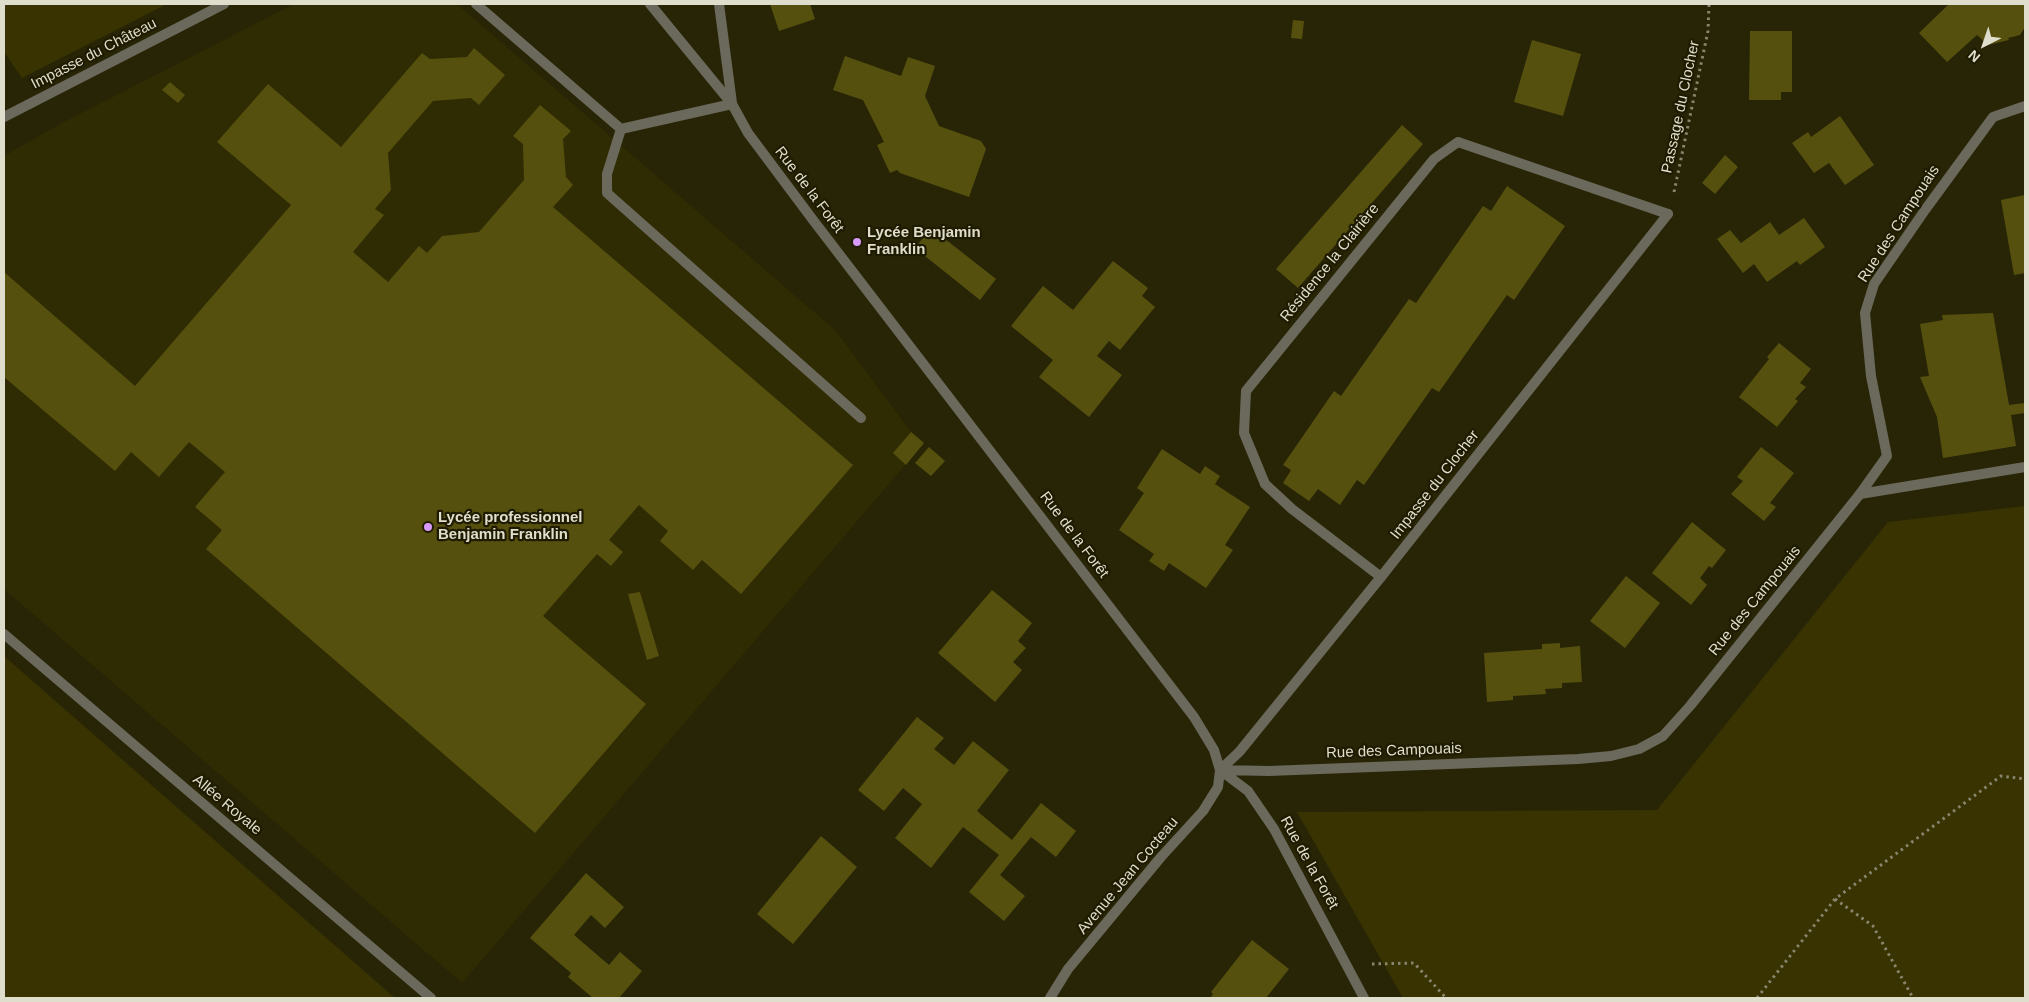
<!DOCTYPE html>
<html>
<head>
<meta charset="utf-8">
<style>
	body { margin:0 }
	#map { position:relative; width:2029px; height:1002px; overflow:hidden; background:#282506; font-family:Arial,sans-serif }
	canvas { display:block }
	.frame { position:absolute; inset:0; border:5px solid #dfdecc; pointer-events:none }
	.north { position:absolute; left:1959px; top:20px; width:50px; height:50px; -webkit-text-stroke:4px #1f1b00; paint-order:stroke; rotate:221deg; font-size:14px; font-weight:700; line-height:20px; text-align:center; color:#dfdecc }
	.north::after { content:''; display:block; margin:auto; width:18px; height:22px; background:#dfdecc; clip-path:polygon(50% 0,100% 100%,50% 72%,0 100%) }
</style>
</head>
<body>
<div id="map">
<canvas width="2029" height="1002"></canvas>
<div class="frame"></div>
<div class="north">N</div>
</div>
<script>
const ctx = document.querySelector('canvas').getContext('2d');
ctx.lineJoin = 'round';
function fill(path, color) {
  ctx.fillStyle = color;
  ctx.fill(path, 'evenodd');
}
function shape(rows) {
  const path = new Path2D();
  for (const r of rows) {
    path.moveTo(r[0], r[1]);
    for (let i = 2; i < r.length; i += 2) path.lineTo(r[i], r[i + 1]);
  }
  return path;
}
function stroke(path, color, width, dash) {
  ctx.strokeStyle = color;
  ctx.lineWidth = width;
  ctx.lineCap = dash ? 'butt' : 'round';
  ctx.setLineDash(dash || []);
  ctx.stroke(path);
}
function drawText(font, color, halo, rows, align = 'center') {
  ctx.font = font + ' Arial,sans-serif';
  ctx.lineWidth = 4.5;
  ctx.setLineDash([]);
  ctx.textBaseline = 'middle';
  ctx.strokeStyle = halo;
  ctx.fillStyle = color;
  for (const [text, x, y, turn = 0] of rows) {
    ctx.save();
    ctx.translate(x, y);
    ctx.rotate((+turn || 0) * Math.PI / 180);
    ctx.textAlign = isNaN(turn) ? turn : align;
    if (halo) ctx.strokeText(text, 0, 0);
    ctx.fillText(text, 0, 0);
    ctx.restore();
  }
}
const built = shape([
	[294,4,457,4,836,331,911,432,924,443,462,983,4,589,4,156,62,123]
]);
const green = shape([
	[4,4,167,4,22,78,4,52],
	[2025,506,2025,998,1403,998,1297,812,1657,810,1888,522],
	[4,656,395,998,4,998]
]);
const building = shape([
	[770,4,810,4,815,19,779,31],
	[1949,4,2025,4,2025,12,2024,13,2025,27,2020,35,2008,38,2009,40,1988,45,1977,35,1947,62,1919,33],
	[1293,20,1304,21,1302,39,1291,38],
	[1750,31,1792,31,1792,92,1781,92,1781,100,1749,100],
	[1532,40,1581,54,1563,116,1514,102],
	[474,48,505,75,479,105,471,98,433,101,388,153,391,190,375,209,384,215,353,252,388,282,419,246,427,253,442,236,479,232,524,180,523,144,513,136,540,105,571,131,563,139,566,177,573,185,553,207,853,465,741,594,702,560,693,570,660,541,668,531,639,505,609,540,623,552,611,566,597,554,543,616,646,704,535,833,206,549,222,530,195,507,225,472,189,442,159,477,131,452,115,471,4,377,4,272,135,386,291,205,217,142,268,84,341,147,422,53,430,59,467,57],
	[845,56,901,76,908,57,935,66,925,96,939,126,981,141,986,149,969,197,900,173,897,170,890,173,877,145,884,142,863,100,833,90],
	[170,82,185,95,178,103,162,90],
	[1840,116,1874,165,1845,185,1829,163,1814,173,1792,143,1808,132,1811,137],
	[1402,125,1423,144,1298,288,1276,269],
	[1725,155,1738,167,1715,194,1702,183],
	[1507,186,1565,226,1514,300,1507,295,1439,392,1432,388,1364,485,1357,480,1340,505,1318,489,1309,501,1283,483,1291,470,1283,465,1334,391,1341,396,1409,299,1416,303,1483,206,1491,211],
	[2025,195,2025,273,2014,275,2001,200],
	[1804,218,1825,247,1800,265,1797,261,1767,282,1754,264,1743,273,1717,239,1730,230,1741,243,1770,222,1779,235],
	[931,228,996,279,980,300,915,248],
	[1113,261,1148,288,1142,296,1155,307,1120,350,1109,341,1097,356,1122,375,1089,417,1039,377,1053,360,1011,326,1043,286,1073,310],
	[1993,313,2009,405,2025,403,2025,413,2011,415,2016,446,1943,458,1937,417,1920,377,1929,376,1920,324,1943,320,1942,315],
	[1779,343,1811,369,1800,383,1806,387,1795,399,1798,401,1777,427,1739,397,1769,359,1767,357],
	[911,432,924,443,906,465,893,453],
	[929,447,945,461,931,476,915,463],
	[1761,447,1794,473,1770,503,1776,507,1764,521,1731,494,1743,481,1737,477],
	[1162,449,1200,474,1205,466,1220,476,1215,484,1250,507,1225,545,1233,550,1206,588,1169,563,1164,571,1149,561,1154,554,1119,530,1144,493,1137,488],
	[1692,522,1726,550,1712,568,1709,566,1700,578,1707,585,1691,605,1652,573],
	[1626,576,1660,603,1625,648,1590,621],
	[992,590,1032,623,1018,641,1026,648,1013,662,1022,670,995,702,938,653],
	[640,592,659,656,647,660,628,594],
	[1560,643,1560,648,1580,646,1582,682,1562,683,1562,688,1545,689,1546,694,1513,696,1513,700,1487,702,1484,653,1542,649,1542,644],
	[917,717,944,738,934,749,954,765,973,741,1009,770,977,811,1012,840,1041,803,1076,831,1056,857,1031,837,1000,875,1025,896,1004,921,969,892,999,855,963,827,931,868,895,838,922,804,903,788,884,811,858,790],
	[821,836,857,867,793,944,757,914],
	[586,873,624,907,605,928,591,915,574,935,609,965,620,952,642,971,619,998,593,998,568,977,571,973,530,938],
	[1252,940,1289,969,1266,998,1210,998,1213,994,1211,992]
]);
const path = shape([
	[1674,192,1708,31,1709,4],
	[1835,899,1873,926,1913,998],
	[1372,964,1414,963,1446,998],
	[1757,998,1835,899,2001,776,2025,779]
]);
const lane = shape([
	[476,4,621,129,732,104],
	[621,129,607,174,607,193,861,418],
	[1860,494,2025,467],
	[1381,577,1292,509,1265,484,1244,433,1246,391,1434,159,1458,142,1668,214],
	[4,634,431,998]
]);
const street = shape([
	[650,4,732,104,748,133,813,220,1194,717,1214,750,1220,770,1248,791,1274,829,1364,998],
	[719,4,732,103],
	[4,117,224,4],
	[1220,770,1269,771,1578,759,1611,756,1639,749,1663,736,1690,706,1860,494,1887,456,1871,376,1865,313,1874,284,1925,210,1993,117,2025,106],
	[1220,770,1240,751,1381,577,1668,214],
	[1050,998,1068,969,1161,857,1203,811,1218,787,1220,770]
]);
const markers = [
	[857,242,5,"#d89af8"],
	[428,527,5,"#d89af8"]
];
const streetNames = [
	["Impasse du Château",94,54,-27],
	["Passage du Clocher",1681,107,-78],
	["Rue de la Forêt",809,190,53],
	["Rue des Campouais",1899,224,-57],
	["Résidence la Clairière",1330,263,-51],
	["Impasse du Clocher",1435,485,-52],
	["Rue de la Forêt",1074,535,53],
	["Rue des Campouais",1755,601,-51],
	["Rue des Campouais",1394,751,-2],
	["Allée Royale",227,805,40],
	["Rue de la Forêt",1309,863,61],
	["Avenue Jean Cocteau",1128,876,-50]
];
const poiNames = [
	["Lycée Benjamin",867,233],
	["Franklin",867,250],
	["Lycée professionnel",438,518],
	["Benjamin Franklin",438,535]
];
fill(built, '#2f2b02');
fill(green, '#383300');
fill(building, '#56500f');
stroke(path, '#87856d', 3, [2.5, 4]);
stroke(lane, '#6a695b', 10);
stroke(street, '#6a695b', 10);
for (const [x, y, r, color] of markers) {
  const dot = new Path2D();
  dot.arc(x, y, r, 0, 2 * Math.PI);
  ctx.fillStyle = color;
  ctx.fill(dot);
  stroke(dot, '#1f1b00', 2);
}
drawText('15px', '#dfdecc', '#1f1b00', streetNames);
drawText('bold 15px', '#dfdecc', '#1f1b00', poiNames, 'left');
</script>
</body>
</html>
